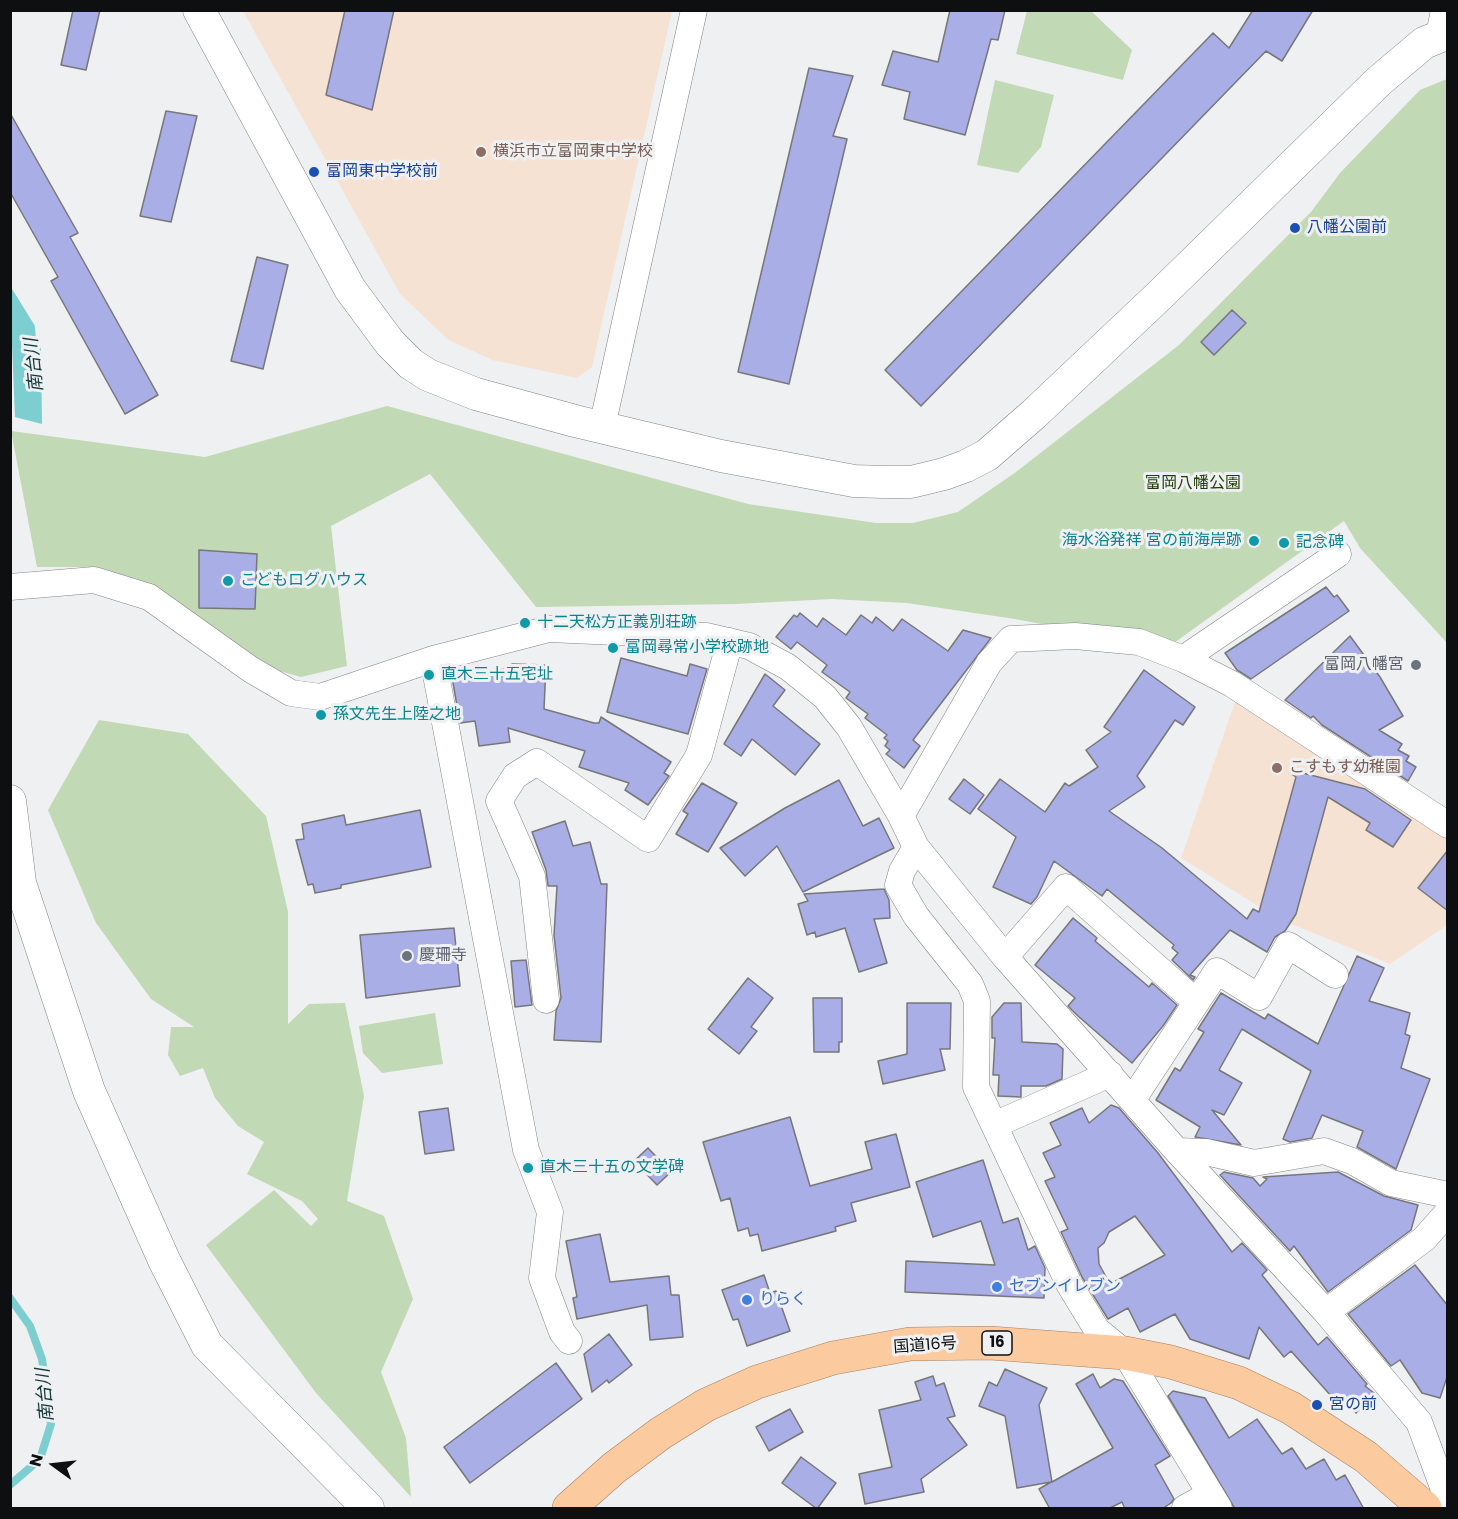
<!DOCTYPE html>
<html>
<head>
<meta charset="utf-8">
<style>
	body { margin:0 }
	#map { position:relative; width:1458px; height:1519px; overflow:hidden; background:#eff0f2; font-family:Poppins,sans-serif }
	canvas { display:block }
	.frame { position:absolute; inset:0; border:12px solid #0e0f10; pointer-events:none }
	.north { position:absolute; left:24px; top:1435px; width:60px; height:60px; -webkit-text-stroke:4px #eff0f2; paint-order:stroke; rotate:285deg; font-size:16px; font-weight:700; line-height:24px; text-align:center; color:#0e0f10 }
	.north::after { content:''; display:block; margin:auto; width:21px; height:27px; background:#0e0f10; clip-path:polygon(50% 0,100% 100%,50% 72%,0 100%) }
</style>
</head>
<body>
<div id="map">
<canvas width="1458" height="1519"></canvas>
<div class="frame"></div>
<div class="north">N</div>
</div>
<script>
const ctx = document.querySelector('canvas').getContext('2d');
ctx.lineJoin = 'round';
function fill(path, color) {
  ctx.fillStyle = color;
  ctx.fill(path, 'evenodd');
}
function shape(rows) {
  const path = new Path2D();
  for (const r of rows) {
    path.moveTo(r[0], r[1]);
    for (let i = 2; i < r.length; i += 2) path.lineTo(r[i], r[i + 1]);
  }
  return path;
}
function stroke(path, color, width, dash) {
  ctx.strokeStyle = color;
  ctx.lineWidth = width;
  ctx.lineCap = dash ? 'butt' : 'round';
  ctx.setLineDash(dash || []);
  ctx.stroke(path);
}
function drawText(font, color, halo, rows, align = 'center') {
  ctx.font = font + ' Poppins,"Noto Sans JP",sans-serif';
  ctx.lineWidth = 6;
  ctx.setLineDash([]);
  ctx.textBaseline = 'middle';
  ctx.strokeStyle = halo;
  ctx.fillStyle = color;
  for (const [text, x, y, turn = 0] of rows) {
    ctx.save();
    ctx.translate(x, y);
    ctx.rotate((+turn || 0) * Math.PI / 180);
    ctx.textAlign = isNaN(turn) ? turn : align;
    if (halo) ctx.strokeText(text, 0, 0);
    ctx.fillText(text, 0, 0);
    ctx.restore();
  }
}
const education = shape([
	[243,11,672,11,592,367,577,378,492,360,447,339,400,294],
	[1236,699,1447,836,1447,925,1390,964,1279,919,1181,858]
]);
const green = shape([
	[1027,11,1091,11,1132,50,1123,80,1016,54],
	[1447,79,1447,643,1360,548,1344,521,1157,655,1089,633,1015,619,907,603,832,599,736,604,536,607,430,474,331,526,347,666,301,677,262,666,155,589,96,567,37,567,11,431,205,457,387,406,748,504,876,523,913,523,958,512,1016,472,1179,345,1311,212,1340,173,1420,90],
	[995,80,1054,95,1041,147,1018,173,977,165],
	[99,720,188,734,266,816,288,912,288,1024,309,1004,345,1003,364,1096,347,1201,384,1216,413,1299,381,1372,406,1438,411,1497,316,1393,206,1245,274,1190,311,1226,318,1219,302,1201,247,1174,264,1142,238,1126,215,1098,203,1068,180,1076,168,1055,171,1027,194,1027,151,999,96,923,48,810],
	[435,1013,443,1064,382,1073,363,1053,359,1026]
]);
const water = shape([
	[10,295,41,349,42,424,15,417]
]);
const stream = shape([
	[10,293,31,327,32,341],
	[10,1298,30,1326,42,1359,51,1424,40,1459,10,1485]
]);
const building = shape([
	[73,10,100,10,86,70,61,65,73,10],
	[345,10,394,10,372,110,326,95,345,10],
	[950,10,1005,10,998,40,991,39,965,135,904,119,910,92,882,85,893,51,938,62,950,10],
	[1253,10,1313,10,1282,61,1266,51,921,406,885,370,1213,33,1229,48,1253,10],
	[809,68,853,76,833,136,847,139,789,384,738,372,809,68],
	[166,111,197,116,171,222,140,216,166,111],
	[10,113,78,233,70,237,158,395,125,414,51,281,58,277,10,192,10,113],
	[257,257,288,265,263,369,231,361,257,257],
	[1232,310,1246,323,1214,355,1201,342,1232,310],
	[199,550,257,554,255,609,199,608,199,550],
	[1326,587,1334,597,1337,595,1349,611,1251,679,1237,670,1225,653,1326,587],
	[800,613,817,627,823,618,846,635,861,615,872,623,876,617,893,631,902,619,948,651,963,630,991,638,913,740,920,746,904,768,886,754,890,750,885,746,888,741,884,738,887,735,865,718,868,714,846,698,850,692,822,672,827,665,797,642,791,649,776,637,794,615,797,617,800,613],
	[1350,636,1380,677,1403,716,1379,730,1402,744,1398,750,1409,756,1406,761,1416,767,1408,781,1322,725,1313,716,1311,718,1285,700,1350,636],
	[621,658,687,676,690,664,707,669,688,734,607,712,621,658],
	[512,664,546,665,544,709,594,723,599,723,601,717,671,762,664,773,669,776,648,805,625,790,629,783,579,767,585,751,508,728,510,742,479,746,475,721,460,723,452,677,512,668,512,664],
	[1144,670,1195,707,1183,725,1175,720,1137,776,1145,787,1109,811,1162,848,1247,919,1253,909,1259,912,1296,777,1293,775,1295,771,1365,789,1411,820,1393,847,1366,830,1370,823,1328,797,1296,914,1285,931,1275,937,1267,952,1230,930,1190,975,1195,977,1193,980,1172,960,1178,953,1172,948,1174,945,1107,889,1102,896,1054,861,1037,897,1031,904,993,887,1016,837,978,809,1000,779,1045,812,1065,783,1069,786,1098,767,1086,750,1111,732,1104,727,1144,670],
	[765,674,785,690,773,706,820,744,795,775,752,739,741,756,724,744,765,674],
	[964,779,984,795,970,814,949,799,964,779],
	[839,780,863,826,879,818,894,848,803,892,777,846,745,876,720,848,785,808,839,780],
	[702,783,737,803,708,852,676,834,688,814,683,811,702,783],
	[420,810,431,867,341,885,341,888,315,893,313,884,308,885,296,840,304,839,302,824,344,815,346,825,420,810],
	[565,821,573,846,590,842,601,884,607,884,601,1042,554,1040,556,1011,561,998,554,935,557,886,548,886,546,870,532,832,565,821],
	[1448,850,1448,911,1418,888,1448,850],
	[884,889,889,900,890,918,874,919,887,963,859,972,845,928,816,937,815,932,807,935,798,904,808,901,804,894,884,889],
	[1073,918,1097,938,1095,941,1149,987,1152,983,1177,1005,1163,1026,1132,1063,1078,1016,1068,1006,1075,998,1035,965,1073,918],
	[454,928,460,986,366,998,360,935,454,928],
	[1357,956,1384,968,1369,1001,1410,1013,1405,1034,1410,1036,1401,1068,1430,1079,1396,1169,1357,1147,1363,1131,1322,1115,1312,1138,1290,1142,1283,1139,1311,1071,1242,1029,1219,1070,1242,1083,1224,1115,1212,1110,1241,1145,1195,1137,1200,1127,1156,1100,1175,1068,1180,1071,1204,1032,1198,1029,1221,993,1265,1019,1268,1014,1318,1044,1357,956],
	[526,960,532,1005,515,1007,511,961,526,960],
	[748,978,773,998,751,1027,757,1031,739,1054,708,1029,748,978],
	[813,998,842,998,842,1042,839,1042,839,1052,814,1052,813,998],
	[907,1003,951,1003,950,1049,940,1049,945,1070,883,1084,878,1061,907,1054,907,1003],
	[1004,1003,1021,1003,1022,1042,1057,1044,1063,1049,1062,1079,1046,1086,1021,1086,1021,1097,998,1096,999,1075,993,1075,995,1038,992,1038,992,1017,1004,1003],
	[1111,1105,1119,1108,1158,1153,1232,1252,1242,1243,1267,1270,1262,1275,1318,1345,1327,1337,1367,1384,1365,1386,1374,1393,1356,1413,1335,1394,1332,1397,1291,1351,1284,1357,1259,1327,1249,1359,1190,1339,1175,1314,1140,1332,1128,1308,1108,1319,1082,1277,1061,1232,1068,1229,1045,1181,1055,1177,1043,1153,1061,1145,1050,1123,1082,1108,1089,1123,1111,1105],
	[1135,1216,1165,1255,1110,1284,1099,1264,1098,1248,1104,1243,1109,1232,1135,1216],
	[448,1108,454,1150,425,1154,419,1112,448,1108],
	[790,1117,810,1186,872,1169,865,1142,896,1134,910,1187,851,1203,856,1221,835,1227,836,1231,762,1251,758,1234,750,1236,748,1228,738,1231,730,1198,721,1201,703,1142,790,1117],
	[648,1148,671,1172,657,1185,634,1161,648,1148],
	[983,1160,1003,1223,1018,1218,1028,1250,1035,1246,1045,1268,1044,1298,905,1292,906,1261,995,1265,981,1221,933,1237,916,1182,983,1160],
	[1224,1172,1253,1178,1260,1186,1267,1179,1263,1177,1338,1172,1384,1196,1418,1205,1411,1230,1328,1292,1294,1246,1290,1251,1220,1175,1224,1172],
	[600,1234,610,1282,669,1276,671,1295,679,1295,683,1337,650,1340,647,1305,577,1319,573,1298,577,1297,566,1241,600,1234],
	[1415,1265,1448,1306,1448,1374,1440,1398,1422,1393,1400,1360,1391,1366,1348,1314,1415,1265],
	[764,1275,770,1293,776,1291,790,1331,747,1346,738,1319,733,1320,722,1290,764,1275],
	[609,1334,632,1365,609,1383,607,1380,592,1392,584,1354,609,1334],
	[556,1363,582,1399,470,1483,444,1447,556,1363],
	[1005,1369,1047,1388,1039,1405,1052,1482,1113,1448,1076,1384,1093,1374,1100,1388,1114,1379,1123,1381,1170,1456,1155,1465,1174,1499,1171,1503,1162,1509,1125,1509,1122,1502,1108,1509,1050,1509,1039,1489,1051,1482,1017,1488,1005,1416,979,1406,989,1382,997,1386,1005,1369],
	[933,1376,936,1386,944,1383,955,1416,947,1418,967,1445,921,1479,924,1492,865,1504,859,1474,892,1467,879,1410,921,1400,915,1382,933,1376],
	[1173,1391,1205,1398,1229,1438,1257,1419,1282,1454,1292,1448,1306,1469,1324,1459,1336,1480,1345,1475,1364,1509,1235,1509,1168,1396,1173,1391],
	[790,1409,803,1432,769,1451,756,1427,790,1409],
	[801,1457,836,1483,817,1509,782,1483,801,1457]
]);
const minor = shape([
	[1439,36,1444,10],
	[602,427,694,10],
	[10,587,94,580,149,597,250,669,291,693,320,697,433,659,549,629,706,636,749,646,788,667,825,697,849,727,901,816,916,847,1005,957,1177,1151,1326,1312,1419,1422,1446,1495,1442,1508],
	[433,659,526,1150,550,1212,542,1278,562,1332,569,1341],
	[1183,659,1338,554],
	[901,816,989,663,1011,639,1075,636,1139,642,1183,659,1232,684,1448,825],
	[916,847,902,871,898,885,916,916,970,984,977,1001,976,1087,994,1125,1069,1284,1097,1330,1125,1353,1219,1508],
	[1005,957,1066,887,1195,1001],
	[546,1000,532,876,499,801,515,776,537,762,648,839,699,755,730,641],
	[1133,1099,1217,971,1259,997,1288,945,1335,975],
	[994,1125,1110,1074],
	[1177,1151,1206,1152,1254,1163,1324,1151,1352,1161,1391,1183,1448,1195],
	[1326,1312,1424,1239,1448,1212],
	[1185,1508,1210,1494]
]);
const tertiary = shape([
	[199,10,350,289,390,343,411,364,428,375,476,394,575,421,721,456,854,481,883,482,911,482,944,474,966,466,987,455,1034,414,1160,295,1379,81,1424,43,1448,33],
	[10,801,20,883,89,1091,164,1260,207,1345,368,1508]
]);
const trunk = shape([
	[569,1508,614,1468,661,1433,706,1405,757,1382,833,1358,910,1344,990,1343,1125,1353,1171,1362,1239,1383,1291,1408,1366,1457,1425,1508]
]);
const markers = [
	[481,152,6,"#8d6e63"],
	[314,172,6,"#1a4fb4"],
	[1295,228,6,"#1a4fb4"],
	[1254,541,6,"#0f9aa8"],
	[1284,543,6,"#0f9aa8"],
	[228,581,6,"#0f9aa8"],
	[525,623,6,"#0f9aa8"],
	[613,648,6,"#0f9aa8"],
	[1416,665,6,"#6b7280"],
	[429,675,6,"#0f9aa8"],
	[321,715,6,"#0f9aa8"],
	[1277,768,6,"#8d6e63"],
	[407,956,6,"#6b7280"],
	[528,1168,6,"#0f9aa8"],
	[997,1287,6,"#3f7fe0"],
	[747,1300,6,"#3f7fe0"],
	[1317,1405,6,"#1a4fb4"]
];
const shields = [
	[997,1343,30]
];
const shieldNames = [
	["16",997,1343]
];
const educationNames = [
	["横浜市立富岡東中学校",493,152],
	["こすもす幼稚園",1289,768]
];
const transitNames = [
	["富岡東中学校前",326,172],
	["八幡公園前",1307,228],
	["宮の前",1329,1405]
];
const parkNames = [
	["富岡八幡公園",1193,484]
];
const cultureNames = [
	["海水浴発祥 宮の前海岸跡",1242,541,"right"],
	["記念碑",1296,543],
	["こどもログハウス",240,581],
	["十二天松方正義別荘跡",537,623],
	["富岡尋常小学校跡地",625,648],
	["直木三十五宅址",441,675],
	["孫文先生上陸之地",333,715],
	["直木三十五の文学碑",540,1168]
];
const worshipNames = [
	["富岡八幡宮",1404,665],
	["慶珊寺",419,956,"left"]
];
const shopNames = [
	["セブンイレブン",1009,1287],
	["りらく",759,1300]
];
const streetNames = [
	["国道16号",925,1346,-4]
];
const waterNames = [
	["南台川",35,365,-96],
	["南台川",46,1395,-95]
];
fill(education, '#f6e2d3');
fill(green, '#c1d9b4');
fill(water, '#7cced0');
stroke(stream, '#7cced0', 8);
fill(building, '#a9aee6');
stroke(building, '#777779', 1.5);
stroke(minor, '#838486', 27);
stroke(tertiary, '#838486', 33);
stroke(trunk, '#a77f5d', 34);
stroke(minor, '#fff', 26);
stroke(tertiary, '#fff', 32);
stroke(trunk, '#fbca9f', 33);
for (const [x, y, r, color] of markers) {
  const dot = new Path2D();
  dot.arc(x, y, r, 0, 2 * Math.PI);
  ctx.fillStyle = color;
  ctx.fill(dot);
  stroke(dot, '#eff0f2', 2);
}
for (const [x, y, w] of shields) {
  const box = new Path2D();
  box.roundRect(x - w / 2, y - 12, w, 24, 4.5);
  ctx.fillStyle = '#eff0f2';
  ctx.fill(box);
  stroke(box, '#0e0f10', 1.5);
}
drawText('bold 15px', '#0e0f10', null, shieldNames);
drawText('16px', '#785e54', '#eff0f2', educationNames, 'left');
drawText('16px', '#164399', '#eff0f2', transitNames, 'left');
drawText('16px', '#1f3d06', '#eff0f2', parkNames);
drawText('16px', '#0d838f', '#eff0f2', cultureNames, 'left');
drawText('16px', '#5b616d', '#eff0f2', worshipNames, 'right');
drawText('16px', '#366cbe', '#eff0f2', shopNames, 'left');
drawText('16px', '#0e0f10', '#eff0f2', streetNames);
drawText('italic 18px', '#133a3c', '#eff0f2', waterNames);
</script>
</body>
</html>
